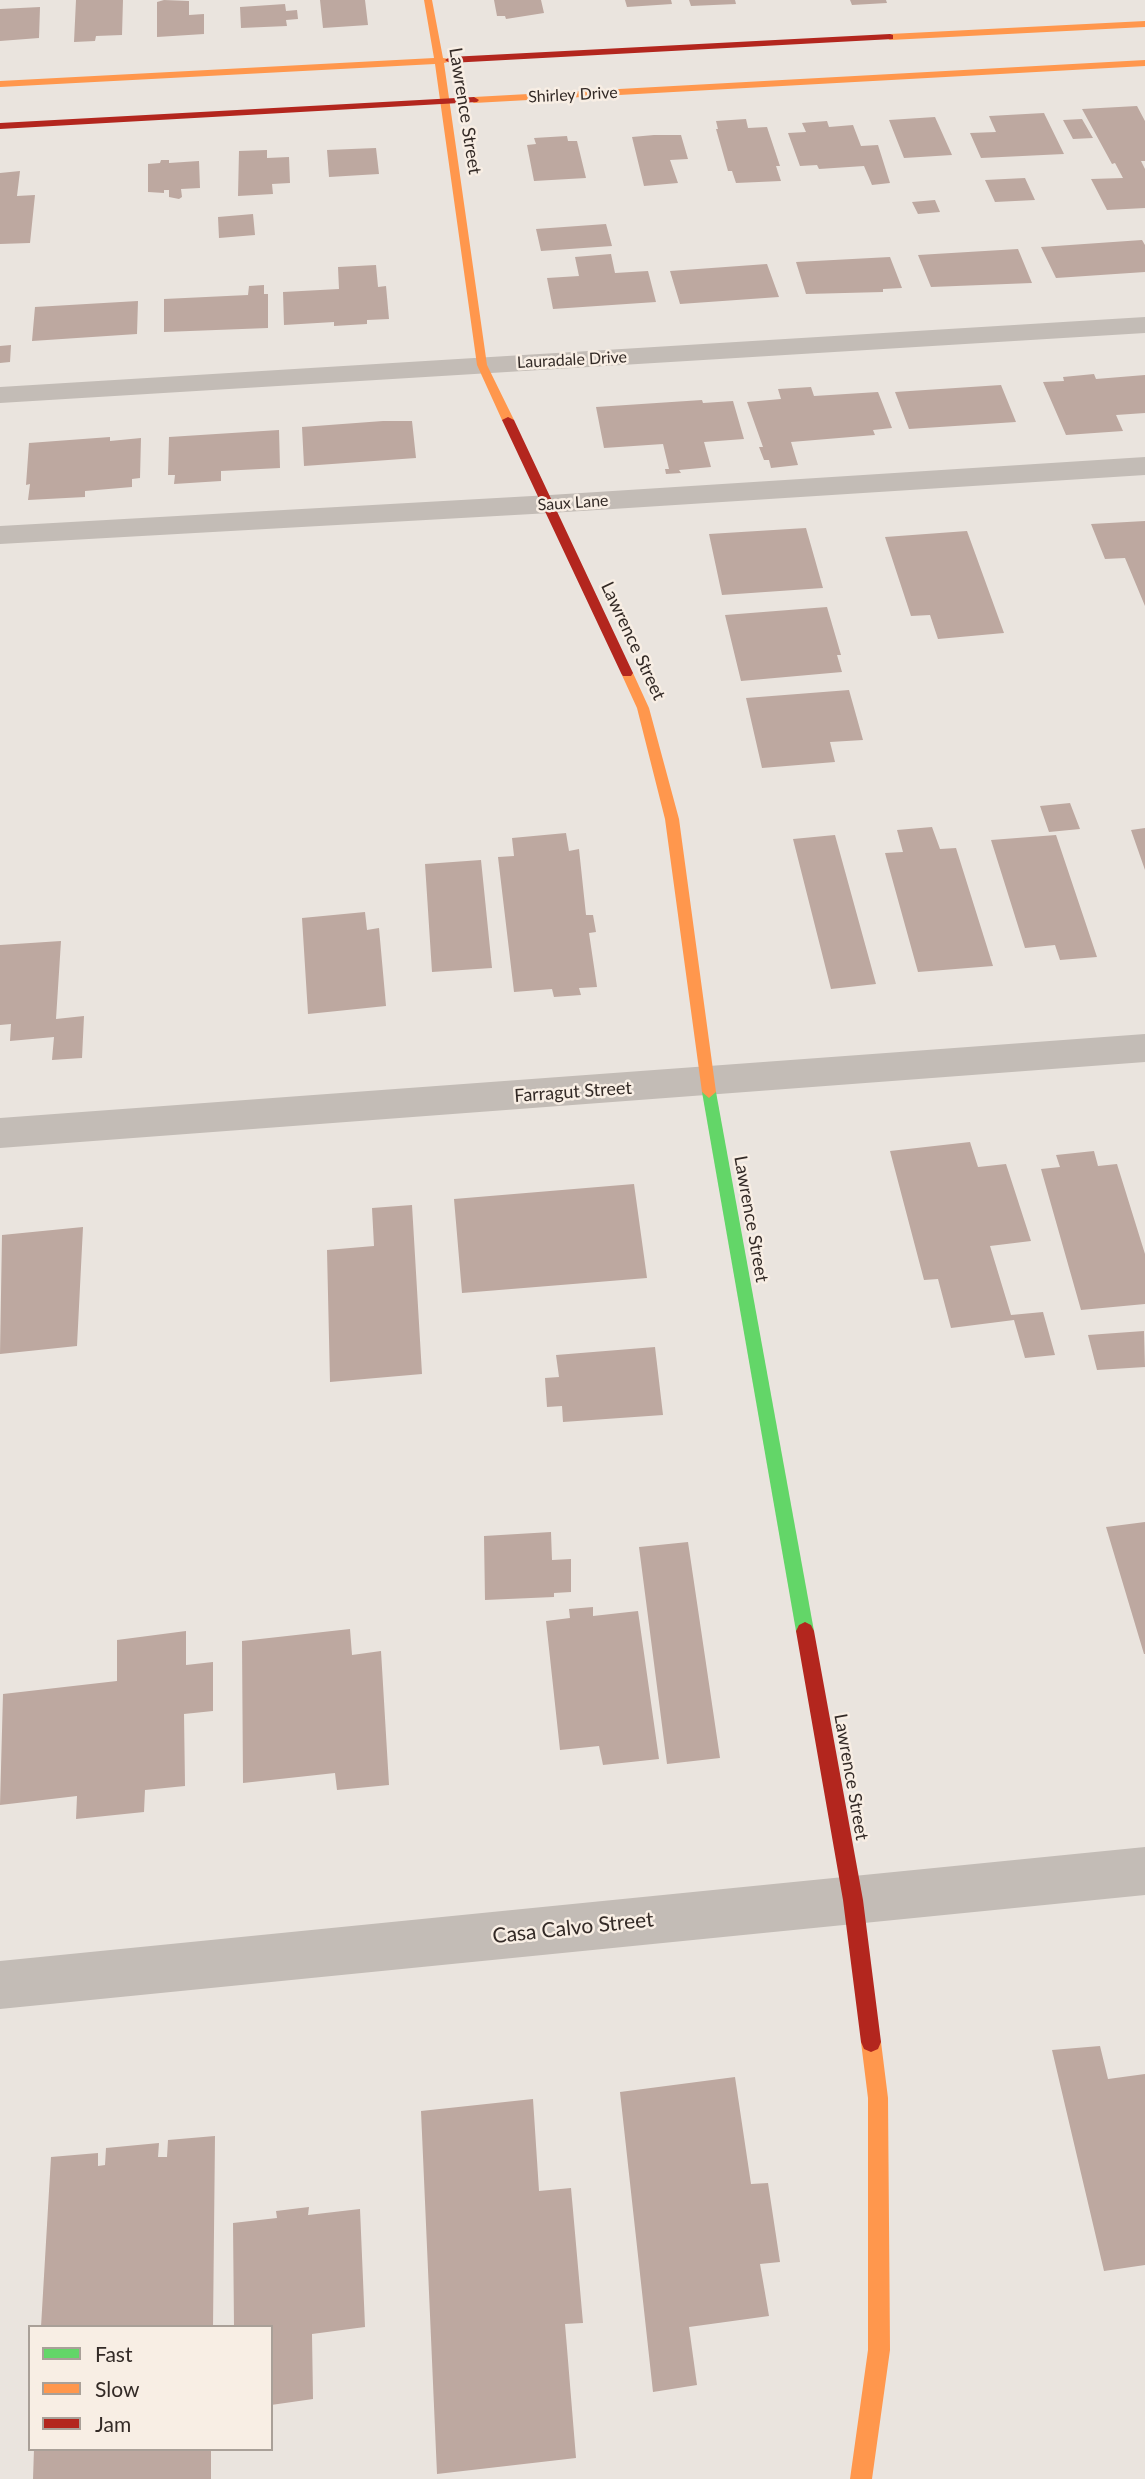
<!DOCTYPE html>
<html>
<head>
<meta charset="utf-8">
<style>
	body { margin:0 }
	#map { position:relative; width:1145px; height:2479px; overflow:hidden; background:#eae4de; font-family:Lato,sans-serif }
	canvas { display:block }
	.legend { position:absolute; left:28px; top:2325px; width:245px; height:126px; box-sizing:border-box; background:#f8eee4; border:2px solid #a9a098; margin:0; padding:9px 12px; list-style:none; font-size:21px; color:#332a26 }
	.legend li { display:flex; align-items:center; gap:14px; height:35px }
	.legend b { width:35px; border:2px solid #a9a098 }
</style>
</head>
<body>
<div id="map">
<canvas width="1145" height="2479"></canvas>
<ul class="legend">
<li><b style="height:9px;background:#63d668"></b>Fast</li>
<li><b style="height:9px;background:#ff974d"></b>Slow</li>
<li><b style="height:9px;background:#b3261e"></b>Jam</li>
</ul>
</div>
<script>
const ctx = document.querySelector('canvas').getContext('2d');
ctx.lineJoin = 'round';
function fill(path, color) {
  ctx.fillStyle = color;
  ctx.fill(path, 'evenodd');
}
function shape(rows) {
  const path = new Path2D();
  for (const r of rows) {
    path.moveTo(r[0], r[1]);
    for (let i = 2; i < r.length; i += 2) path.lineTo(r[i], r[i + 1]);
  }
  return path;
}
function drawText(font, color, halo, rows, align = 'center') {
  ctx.font = font + ' Lato,sans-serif';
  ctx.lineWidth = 5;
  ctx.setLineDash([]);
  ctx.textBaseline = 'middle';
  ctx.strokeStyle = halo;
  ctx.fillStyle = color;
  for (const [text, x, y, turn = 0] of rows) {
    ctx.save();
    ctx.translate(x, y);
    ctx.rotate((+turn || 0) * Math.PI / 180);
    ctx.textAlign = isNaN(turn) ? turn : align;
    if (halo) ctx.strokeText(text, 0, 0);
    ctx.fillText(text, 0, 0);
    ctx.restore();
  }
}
const building = shape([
	[76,0,123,0,122,35,96,36,95,41,74,42],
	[164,0,189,1,189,15,204,14,204,34,157,37,157,2],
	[320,0,365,0,368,25,323,28],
	[494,0,541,0,544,13,506,19,505,16,497,16],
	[625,0,671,0,672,4,627,7],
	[689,0,735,0,736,4,691,6],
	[850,0,886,0,887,3,852,5],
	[285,4,286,11,297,10,298,19,286,20,287,26,241,28,240,7],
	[40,7,39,38,0,41,0,9],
	[1137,106,1145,121,1145,161,1141,161,1145,169,1145,208,1107,210,1091,179,1123,178,1115,163,1112,164,1082,109],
	[1044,113,1064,154,981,158,970,133,996,132,989,116],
	[935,117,952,155,904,158,889,120],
	[746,119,748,128,767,127,780,166,776,166,781,181,736,183,732,171,728,171,716,129,718,129,716,121],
	[1082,119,1093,138,1073,139,1063,120],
	[827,121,829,127,853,125,861,146,878,145,890,183,872,185,864,166,819,169,817,165,800,166,788,133,806,132,802,123],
	[654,135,681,135,688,159,670,160,678,183,644,186,632,137],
	[567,136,568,141,577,141,586,178,534,181,527,145,536,144,534,138],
	[376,148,379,174,329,177,327,150],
	[267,150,267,158,289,157,290,183,272,184,273,194,238,196,239,151],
	[161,160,169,160,169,163,199,161,200,188,181,189,182,197,179,199,169,197,169,190,164,190,164,193,148,192,148,164,160,163],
	[20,171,17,196,35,195,30,243,0,244,0,173],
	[1025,178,1035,200,995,202,985,180],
	[935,200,940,212,918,214,912,202],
	[253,214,255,235,219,238,218,217],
	[606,224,612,246,541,251,536,229],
	[1142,240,1145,245,1145,272,1056,278,1041,247],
	[1018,249,1032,283,931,287,918,255],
	[611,254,615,273,648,271,656,302,553,309,547,278,579,276,575,257],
	[890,257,902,288,883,289,883,292,806,294,796,262],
	[767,264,779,297,680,304,670,271],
	[376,265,378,287,386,286,389,319,367,320,367,324,334,326,334,322,284,325,283,292,339,289,338,267],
	[264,285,264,294,268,294,268,328,164,332,164,299,248,295,249,286],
	[138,301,137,334,32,341,35,307],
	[11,345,10,362,0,363,0,346],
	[1094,374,1096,379,1145,375,1145,413,1116,415,1123,431,1066,435,1043,382,1064,381,1063,377],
	[1001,385,1016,422,909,429,895,392],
	[811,387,814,396,878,392,892,428,873,430,875,435,791,442,798,465,771,468,769,460,764,460,759,447,763,447,747,402,781,399,778,389],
	[702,400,703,403,733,401,744,439,704,442,711,467,679,470,681,473,666,474,665,469,669,469,663,444,604,448,596,407],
	[383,421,412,421,416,458,304,466,302,427],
	[279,430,280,468,221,471,221,481,174,484,175,475,168,475,169,437],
	[110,437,110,441,141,438,140,478,132,479,132,487,85,491,85,497,28,500,30,484,26,485,29,443],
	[1145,521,1145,606,1125,558,1105,559,1091,524],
	[806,528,823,588,722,595,709,534],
	[967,531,1004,633,938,639,930,615,911,616,885,537],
	[827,607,841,655,837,655,842,672,741,681,725,615],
	[849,690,863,740,830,742,835,762,762,768,746,698],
	[1070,803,1080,829,1049,832,1040,806],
	[932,827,940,849,956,848,993,966,918,972,885,853,903,852,897,830],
	[1145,828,1145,870,1131,830],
	[566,833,569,851,579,849,586,915,593,915,596,932,589,933,597,987,579,988,581,995,554,997,552,989,514,992,498,857,514,856,512,838],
	[835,835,876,984,831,989,793,839],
	[1056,835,1097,957,1060,960,1055,945,1025,948,991,840],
	[481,860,492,968,432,972,425,864],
	[365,912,367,930,379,928,386,1006,308,1014,302,918],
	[61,941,56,1019,84,1016,82,1058,52,1060,54,1037,10,1041,11,1024,0,1025,0,945],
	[970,1142,978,1167,1006,1164,1031,1241,990,1246,1011,1315,1043,1312,1055,1355,1025,1358,1014,1320,951,1328,938,1279,924,1280,890,1151],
	[1094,1151,1098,1166,1117,1164,1145,1254,1145,1304,1081,1310,1041,1169,1060,1167,1056,1155],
	[634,1184,647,1278,462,1293,454,1199],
	[412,1205,422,1374,330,1382,327,1250,374,1246,372,1208],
	[83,1227,77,1346,0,1354,2,1235],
	[1144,1331,1145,1367,1097,1370,1088,1335],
	[655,1347,663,1415,563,1422,562,1406,547,1407,545,1378,559,1377,556,1355],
	[1145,1522,1145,1654,1144,1654,1106,1527],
	[551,1532,552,1560,571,1559,571,1592,554,1593,554,1597,485,1600,484,1536],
	[688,1542,720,1758,667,1764,639,1547],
	[593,1607,593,1616,638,1611,659,1759,603,1765,599,1746,560,1750,546,1621,570,1618,569,1609],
	[350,1629,352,1655,381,1651,389,1785,337,1790,335,1773,243,1783,242,1641],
	[186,1631,186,1665,213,1662,213,1711,184,1714,185,1786,145,1790,144,1812,76,1819,77,1796,0,1805,3,1694,117,1681,117,1640],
	[1100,2046,1108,2079,1145,2074,1145,2265,1104,2271,1052,2050],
	[735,2077,751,2184,768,2183,780,2262,760,2264,769,2316,689,2327,697,2385,653,2392,620,2092],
	[533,2099,539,2191,571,2188,583,2323,565,2324,576,2458,437,2474,421,2111],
	[215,2136,213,2327,41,2327,51,2157,98,2153,98,2166,105,2165,106,2148,159,2143,158,2157,167,2157,168,2140],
	[309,2207,308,2215,360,2209,365,2327,312,2334,313,2399,271,2405,271,2327,234,2327,233,2223,277,2218,276,2211],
	[34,2449,211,2449,211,2479,33,2479]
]);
const street = shape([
	[1145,317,1145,333,0,403,0,387,1145,317],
	[1145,457,1145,475,550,513,0,544,0,526,550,495,1145,457],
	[1145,1034,1145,1062,0,1148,0,1118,1145,1034],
	[1145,1847,1145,1895,0,2009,0,1961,1145,1847]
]);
const fast = shape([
	[709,1086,716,1092,814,1631,811,1637,805,1640,799,1637,796,1631,702,1092,709,1086]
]);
const slow = shape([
	[424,0,432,0,443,58,455,60,444,63,487,365,514,420,508,423,502,420,477,365,435,64,0,87,0,81,434,58,424,0],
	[1145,21,1145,27,890,40,885,37,890,34,1145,21],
	[1145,60,1145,66,474,103,469,100,474,97,1145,60],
	[627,669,633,673,649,708,679,819,716,1092,709,1098,702,1092,665,819,637,708,621,673,627,669],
	[871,2032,878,2035,881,2042,888,2098,890,2350,872,2479,850,2479,868,2350,868,2098,861,2042,864,2035,871,2032]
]);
const jam = shape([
	[890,34,893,35,893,39,450,63,445,60,450,57,890,34],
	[474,97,479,100,477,102,0,129,0,123,474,97],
	[508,417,514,420,633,673,631,676,623,676,621,673,502,420,508,417],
	[805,1622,811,1625,814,1631,863,1900,881,2042,878,2049,871,2052,864,2049,861,2042,843,1900,796,1631,799,1625,805,1622]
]);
const farStreetnames = [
	["Shirley Drive",573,95,-3],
	["Lauradale Drive",572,360,-3],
	["Saux Lane",573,503,-4]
];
const streetNames = [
	["Lawrence Street",465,111,81],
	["Lawrence Street",633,641,65],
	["Farragut Street",573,1092,-4],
	["Lawrence Street",751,1219,80],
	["Lawrence Street",851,1777,80]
];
const nearStreetnames = [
	["Casa Calvo Street",573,1928,-6]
];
fill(building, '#bda8a0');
fill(street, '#c3bcb6');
fill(fast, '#63d668');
fill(slow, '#ff974d');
fill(jam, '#b3261e');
drawText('16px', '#332a26', '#f8eee4', farStreetnames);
drawText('18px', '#332a26', '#f8eee4', streetNames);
drawText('21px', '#332a26', '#f8eee4', nearStreetnames);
</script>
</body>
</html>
